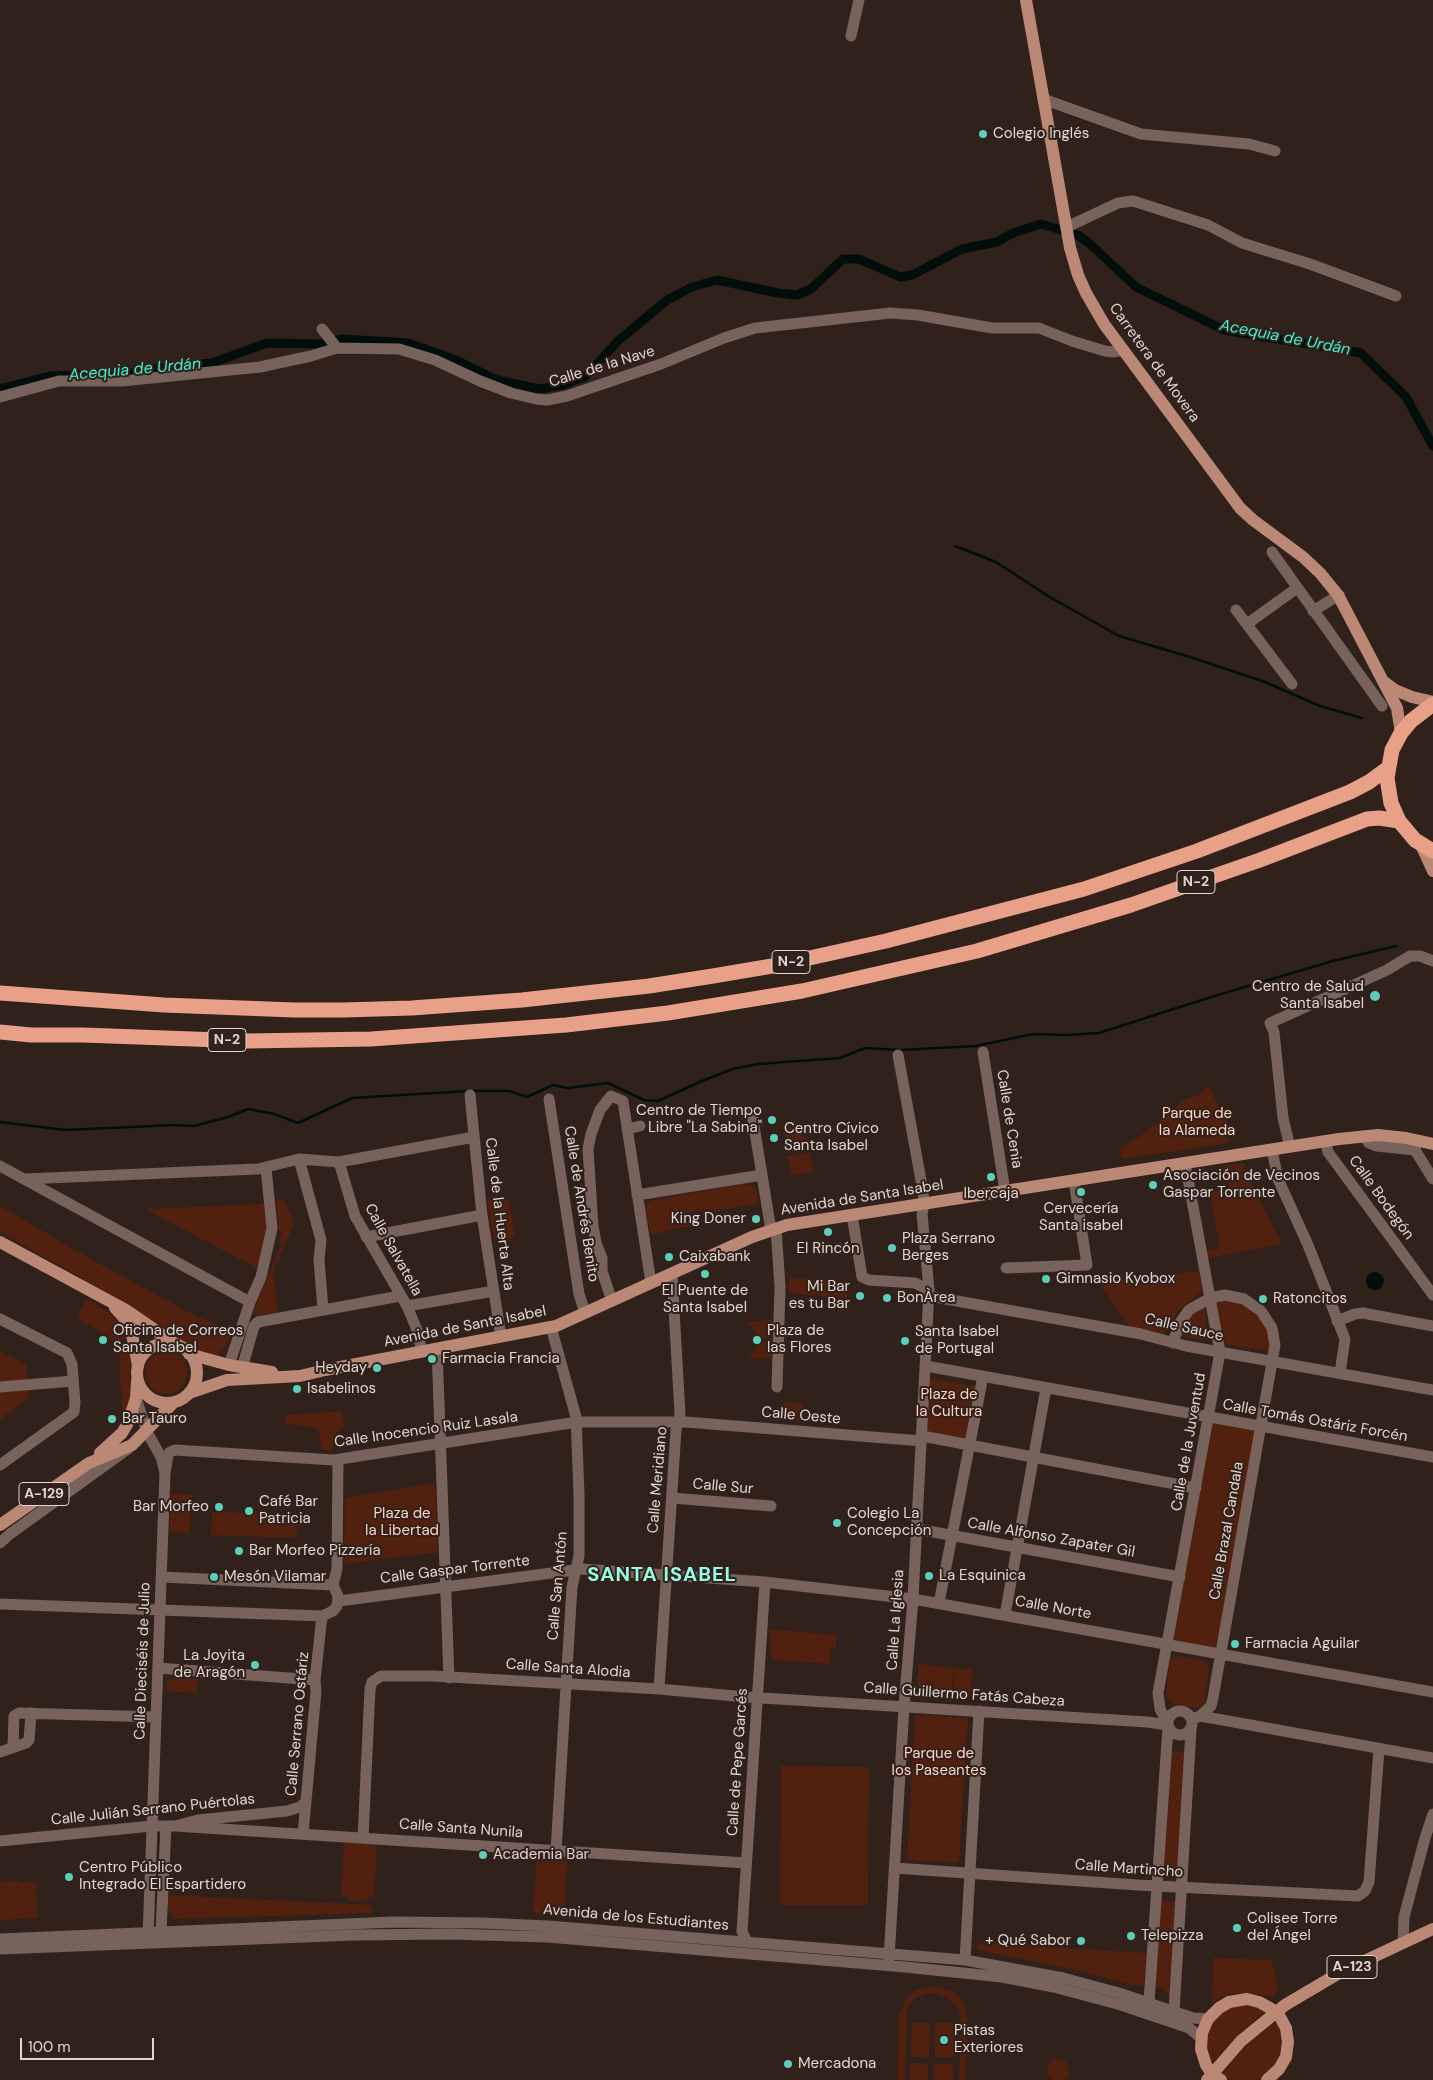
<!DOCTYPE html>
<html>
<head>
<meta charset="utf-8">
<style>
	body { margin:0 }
	#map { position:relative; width:1433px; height:2080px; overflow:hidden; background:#31211b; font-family:"DM Sans",sans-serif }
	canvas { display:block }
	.scale { position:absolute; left:20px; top:2038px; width:134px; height:22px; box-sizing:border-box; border:2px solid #e1d5d1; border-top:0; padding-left:6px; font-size:15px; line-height:18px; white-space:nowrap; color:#e1d5d1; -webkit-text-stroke:4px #31211b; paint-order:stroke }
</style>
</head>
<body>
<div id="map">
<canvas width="1433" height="2080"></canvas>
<div class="scale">100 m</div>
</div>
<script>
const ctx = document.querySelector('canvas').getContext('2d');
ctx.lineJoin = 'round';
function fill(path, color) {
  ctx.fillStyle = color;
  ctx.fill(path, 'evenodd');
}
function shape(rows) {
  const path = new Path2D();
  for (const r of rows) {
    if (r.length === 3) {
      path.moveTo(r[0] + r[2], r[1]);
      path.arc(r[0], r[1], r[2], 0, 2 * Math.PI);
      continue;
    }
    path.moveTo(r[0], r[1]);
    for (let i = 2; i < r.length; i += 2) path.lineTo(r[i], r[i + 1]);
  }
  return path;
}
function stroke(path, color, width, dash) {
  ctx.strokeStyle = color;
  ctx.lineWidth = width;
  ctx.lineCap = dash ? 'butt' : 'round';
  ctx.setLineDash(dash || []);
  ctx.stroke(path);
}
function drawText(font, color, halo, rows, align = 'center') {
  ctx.font = font + ' "DM Sans",sans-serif';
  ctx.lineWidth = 4;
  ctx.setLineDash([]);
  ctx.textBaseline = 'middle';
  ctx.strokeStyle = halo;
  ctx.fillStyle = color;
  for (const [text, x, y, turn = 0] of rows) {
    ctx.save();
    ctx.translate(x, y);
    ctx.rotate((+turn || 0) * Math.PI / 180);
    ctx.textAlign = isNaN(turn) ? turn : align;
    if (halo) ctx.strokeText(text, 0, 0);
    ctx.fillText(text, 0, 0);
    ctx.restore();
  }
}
const green = shape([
	[1208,1085,1227,1122,1229,1143,1122,1159,1120,1147,1138,1138,1186,1099,1200,1094],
	[795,1120,808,1144,810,1151,787,1153,782,1123],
	[810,1153,813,1172,791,1175,788,1156],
	[1243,1163,1247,1175,1282,1244,1208,1258,1207,1251,1220,1248,1210,1192,1228,1189,1225,1166],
	[743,1184,750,1185,756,1189,758,1203,714,1212,713,1208,690,1212,692,1225,651,1235,645,1207,650,1201],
	[283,1199,291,1214,294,1224,273,1272,278,1312,255,1316,253,1312,282,1243,279,1240,282,1233,279,1230,276,1201],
	[509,1199,515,1237,494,1240,487,1201],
	[264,1204,267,1232,257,1268,145,1209],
	[0,1206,87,1257,194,1315,233,1332,225,1347,216,1358,198,1354,78,1276,0,1232],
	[1199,1271,1202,1291,1178,1311,1163,1335,1129,1326,1102,1287,1107,1283,1160,1274,1160,1276],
	[789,1278,848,1281,847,1298,806,1295,788,1292],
	[1220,1300,1241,1303,1255,1311,1269,1330,1270,1351,1229,1345,1225,1343,1217,1305],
	[86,1301,90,1301,111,1314,123,1328,126,1339,112,1342,109,1336,78,1319,78,1315],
	[1204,1307,1210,1341,1180,1336,1187,1318],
	[772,1320,772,1339,760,1339,747,1322],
	[760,1342,772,1342,771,1359,749,1359],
	[130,1349,130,1402,125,1416,122,1412,119,1355,122,1350],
	[0,1351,26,1364,29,1398,0,1419],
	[166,1373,21],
	[929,1378,975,1386,965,1440,926,1433],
	[785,1402,803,1403,802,1421,784,1420],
	[342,1411,344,1429,334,1434,332,1451,322,1450,318,1429,284,1423,287,1415],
	[1211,1422,1256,1431,1216,1647,1173,1640],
	[435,1483,438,1552,344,1564,345,1498],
	[171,1494,192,1495,190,1533,170,1532],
	[212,1512,298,1514,297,1538,211,1535],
	[769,1629,836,1635,836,1649,831,1649,830,1664,772,1660],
	[1178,1656,1205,1661,1209,1669,1204,1706,1198,1708,1171,1703,1166,1695,1170,1660],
	[919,1664,954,1668,952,1696,917,1692],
	[955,1668,973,1670,970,1698,953,1696],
	[172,1678,198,1679,197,1693,166,1691,167,1680],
	[915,1715,968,1718,959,1863,907,1860],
	[1169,1751,1188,1752,1181,1870,1162,1869],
	[781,1766,869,1767,868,1905,780,1905],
	[344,1841,377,1843,374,1897,367,1897,367,1901,349,1901,349,1897,341,1897],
	[537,1853,568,1854,564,1914,533,1912],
	[19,1880,19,1882,33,1882,33,1884,36,1883,38,1918,0,1920,0,1882],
	[168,1895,372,1905,373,1913,174,1919,163,1900],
	[1156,1900,1181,1902,1175,1998,1152,1983],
	[977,1943,1148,1953,1144,1982,1141,1987,1084,1972,978,1950],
	[1213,1958,1271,1960,1278,1985,1274,1997,1252,1993,1234,1993,1219,1998,1212,2004],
	[936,1986,955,1992,962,2000,966,2010,968,2021,965,2080,959,2080,961,2020,959,2011,957,2006,948,1998,934,1993,927,1993,914,1999,907,2009,905,2080,897,2080,899,2014,905,2001,913,1992,922,1988],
	[1252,2005,1265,2011,1238,2035,1213,2062,1211,2062,1207,2054,1206,2041,1212,2021,1230,2007],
	[1276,2021,1281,2027,1283,2055,1267,2076,1259,2080,1232,2080,1223,2075,1222,2073,1246,2046],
	[912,2023,930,2023,929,2057,911,2057],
	[935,2023,954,2023,953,2057,935,2057],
	[1058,2070,11],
	[910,2063,928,2064,928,2080,910,2080],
	[934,2064,953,2064,953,2080,934,2080]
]);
const water = shape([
	[1375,1281,9]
]);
const stream = shape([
	[955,546,996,562,1048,596,1119,636,1190,657,1265,682,1320,706,1362,718],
	[0,1122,65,1130,175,1125,194,1126,228,1117,248,1109,274,1114,298,1123,352,1098,468,1091,509,1091,527,1097,553,1085,568,1088,608,1083,644,1100,658,1101,702,1081,733,1069,758,1064,840,1058,865,1048,900,1050,976,1046,1033,1034,1066,1035,1099,1033,1211,997,1333,961,1396,946]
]);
const canal = shape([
	[0,389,50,376,133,373,168,367,212,363,267,343,320,344,342,339,408,343,456,360,497,380,540,389,562,385,586,376,618,341,667,300,692,287,717,280,778,293,797,295,811,289,843,259,859,259,900,277,912,275,962,249,997,242,1013,233,1041,224,1078,235,1089,243,1136,287,1224,330,1361,353,1406,397,1433,446]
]);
const minor = shape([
	[851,36,859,0],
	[1043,99,1141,134,1249,144,1275,151],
	[1067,227,1118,203,1133,201,1208,225,1242,243,1310,264,1396,296],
	[322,329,337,348],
	[0,397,59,381,122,381,260,367,311,356,337,348,399,349,435,360,480,381,511,393,536,399,547,400,567,396,661,364,724,338,755,328,890,313,918,315,992,328,1039,328,1072,341,1105,351,1113,352,1124,350],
	[1272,552,1382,706],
	[1236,610,1292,684],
	[1313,611,1339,595],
	[1247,624,1297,588],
	[983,1052,1005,1191],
	[470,1095,482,1215,501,1337],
	[549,1099,579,1294,585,1313],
	[752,1114,771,1230],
	[627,1129,640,1126],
	[1364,1136,1369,1143,1376,1146,1415,1150],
	[1325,1141,1328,1152,1433,1295],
	[1416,1144,1415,1150,1433,1179],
	[1290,1147,1283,1118,1274,1032,1270,1023,1387,970,1410,956,1420,956,1433,961],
	[1272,1150,1278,1179,1308,1245,1345,1339,1340,1373],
	[299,1159,321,1240,319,1260,323,1309],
	[339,1162,355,1216,407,1306,417,1330,422,1352],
	[0,1166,250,1302],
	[24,1179,258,1169,299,1159,339,1162,474,1137],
	[637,1195,762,1175],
	[852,1215,862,1277,869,1280,915,1283,929,1290],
	[776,1228,780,1287,777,1387],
	[366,1237,482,1215],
	[1006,1268,1087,1265,1074,1181],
	[929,1296,1141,1334,1186,1346,1433,1390],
	[612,1301,602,1271,602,1258,596,1243,593,1226,588,1149,591,1134,600,1110,611,1096,623,1101,651,1283],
	[407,1306,494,1291],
	[0,1319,67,1353,72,1364,75,1403,74,1412,0,1465],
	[1337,1321,1355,1314,1363,1313,1433,1326],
	[551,1327,576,1417,579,1494,579,1556,572,1587,556,1851],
	[1173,1343,1179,1324,1189,1310,1210,1298,1225,1295,1244,1299,1261,1311,1272,1328,1275,1345,1213,1698,1211,1706,1200,1716],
	[437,1349,449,1678],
	[229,1365,250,1302,261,1277,272,1228,266,1168],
	[926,1366,1433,1457],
	[242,1368,254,1326,258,1322,400,1296],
	[0,1387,73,1381],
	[136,1398,147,1432,161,1457,165,1473,148,1937],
	[922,1436,1196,1488],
	[165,1473,168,1455,170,1452,175,1450,334,1460,577,1422,686,1422,922,1441],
	[672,1498,771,1506],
	[917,1529,1180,1577],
	[0,1543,10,1534,129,1448],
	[162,1577,333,1585],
	[333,1585,337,1569,338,1460],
	[339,1601,582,1569,765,1582,913,1599,1433,1692],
	[939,1603,983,1376],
	[0,1604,322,1616,333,1611,337,1606,338,1596,333,1585],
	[1005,1615,1046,1388],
	[158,1668,315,1680],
	[659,1689,676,1430,680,1414,672,1274],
	[1180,1723,12],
	[1192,1719,1200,1716,1217,1719,1433,1758],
	[1168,1724,1160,1709,1158,1693,1220,1352,1185,1163],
	[13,1747,14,1716,19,1713,156,1717],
	[0,1752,26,1743,29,1740,31,1713],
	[175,1826,746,1863],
	[303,1834,316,1691,315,1680,322,1616],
	[363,1838,370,1689,372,1682,381,1676,433,1676,659,1689,746,1697,1147,1722,1168,1725],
	[0,1841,152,1826,175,1826,198,1820,287,1811,300,1807,306,1802],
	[895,1868,1137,1885,1358,1896,1365,1891,1369,1882,1379,1749],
	[156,1936,161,1931,166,1826],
	[0,1939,393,1922,483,1923,548,1926,965,1960,1063,1978,1119,1993,1193,2018,1208,2019],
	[749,1942,746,1940,742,1931,765,1582],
	[1403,1943,1404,1917,1425,1838,1433,1814],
	[0,1949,355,1935,450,1934,547,1937,905,1967,1002,1977,1054,1987,1121,2005,1189,2028,1201,2038],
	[889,1959,904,1706,913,1599,929,1290,922,1214,924,1204,923,1191,898,1055],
	[965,1960,979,1711],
	[1149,2002,1168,1727],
	[1174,2011,1191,1730]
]);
const major = shape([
	[1026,0,1070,248,1078,275,1086,293,1104,324,1240,508,1253,520,1303,557,1320,573,1338,595,1397,708,1401,733],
	[1383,681,1395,690,1412,697,1433,702],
	[1421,845,1433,871],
	[0,1242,126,1310,178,1346],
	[115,1308,126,1320,131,1329,138,1366],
	[167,1373,30],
	[189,1354,229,1365,272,1372],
	[189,1393,227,1380,300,1376,325,1370,556,1326,752,1237,787,1225,1339,1139,1378,1135,1406,1138,1433,1144],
	[100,1453,122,1433,128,1423,136,1398,137,1381],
	[0,1525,89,1463,132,1445,174,1402],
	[1207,2080,1241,2041,1285,2005,1341,1972,1433,1929],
	[1221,2080,1212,2074,1206,2065,1201,2049,1202,2033,1208,2019,1219,2008,1229,2002,1247,1999,1259,2002,1270,2008,1279,2015,1286,2028,1288,2042,1286,2057,1279,2069,1267,2080]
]);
const highway = shape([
	[1433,704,1411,721,1401,733,1392,750,1387,778,1391,803,1399,821,1415,840,1433,851],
	[0,993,164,1005,294,1010,343,1010,412,1008,522,1000,649,986,713,976,778,965,886,941,1084,889,1197,851,1350,792,1369,782,1388,768],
	[0,1032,31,1035,83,1035,247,1041,371,1039,566,1025,668,1013,802,991,977,951,1131,905,1260,860,1367,819,1379,818,1399,821]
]);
const markers = [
	[983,134,5,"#5dceb9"],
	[1375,996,6,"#5dceb9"],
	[772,1120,5,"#5dceb9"],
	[774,1138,5,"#5dceb9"],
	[991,1177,5,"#5dceb9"],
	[1153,1185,5,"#5dceb9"],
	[1081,1192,5,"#5dceb9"],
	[756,1219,5,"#5dceb9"],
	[828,1232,5,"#5dceb9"],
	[892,1248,5,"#5dceb9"],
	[669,1257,5,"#5dceb9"],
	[705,1274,5,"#5dceb9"],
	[1046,1279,5,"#5dceb9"],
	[860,1296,5,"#5dceb9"],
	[887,1298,5,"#5dceb9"],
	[1263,1299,5,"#5dceb9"],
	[103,1340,5,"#5dceb9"],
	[757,1340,5,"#5dceb9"],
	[905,1341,5,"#5dceb9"],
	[432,1359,5,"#5dceb9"],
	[377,1368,5,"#5dceb9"],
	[297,1389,5,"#5dceb9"],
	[112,1419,5,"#5dceb9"],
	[219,1507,5,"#5dceb9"],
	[249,1511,5,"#5dceb9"],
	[837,1523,5,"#5dceb9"],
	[239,1551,5,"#5dceb9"],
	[929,1576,5,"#5dceb9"],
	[214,1577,5,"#5dceb9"],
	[1235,1644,5,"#5dceb9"],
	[255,1665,5,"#5dceb9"],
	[483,1855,5,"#5dceb9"],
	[69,1877,5,"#5dceb9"],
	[1237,1928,5,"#5dceb9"],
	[1131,1936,5,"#5dceb9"],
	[1081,1941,5,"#5dceb9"],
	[944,2040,5,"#5dceb9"],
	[788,2064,5,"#5dceb9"]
];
const shields = [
	[1196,882,38],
	[791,962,38],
	[227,1040,38],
	[44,1494,50],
	[1352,1967,50]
];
const shieldNames = [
	["N-2",1196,882],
	["N-2",791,962],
	["N-2",227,1040],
	["A-129",44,1494],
	["A-123",1352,1967]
];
const poiNames = [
	["Colegio Inglés",993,134],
	["Centro de Salud",1364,987,"right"],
	["Santa Isabel",1364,1004,"right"],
	["Centro de Tiempo",762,1111,"right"],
	["Libre \"La Sabina\"",762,1128,"right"],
	["Centro Cívico",784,1129],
	["Santa Isabel",784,1146],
	["Asociación de Vecinos",1163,1176],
	["Gaspar Torrente",1163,1193],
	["Ibercaja",991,1194,"center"],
	["Cervecería",1081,1209,"center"],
	["Santa isabel",1081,1226,"center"],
	["King Doner",746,1219,"right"],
	["Plaza Serrano",902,1239],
	["Berges",902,1256],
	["El Rincón",828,1249,"center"],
	["Caixabank",679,1257],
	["Gimnasio Kyobox",1056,1279],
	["Mi Bar",850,1287,"right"],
	["es tu Bar",850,1304,"right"],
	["El Puente de",705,1291,"center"],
	["Santa Isabel",705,1308,"center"],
	["BonÀrea",897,1298],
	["Ratoncitos",1273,1299],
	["Oficina de Correos",113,1331],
	["Santa Isabel",113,1348],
	["Plaza de",767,1331],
	["las Flores",767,1348],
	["Santa Isabel",915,1332],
	["de Portugal",915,1349],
	["Farmacia Francia",442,1359],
	["Heyday",367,1368,"right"],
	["Isabelinos",307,1389],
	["Bar Tauro",122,1419],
	["Café Bar",259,1502],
	["Patricia",259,1519],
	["Bar Morfeo",209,1507,"right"],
	["Colegio La",847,1514],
	["Concepción",847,1531],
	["Bar Morfeo Pizzería",249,1551],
	["La Esquinica",939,1576],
	["Mesón Vilamar",224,1577],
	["Farmacia Aguilar",1245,1644],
	["La Joyita",245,1656,"right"],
	["de Aragón",245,1673,"right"],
	["Academia Bar",493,1855],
	["Centro Público",79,1868],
	["Integrado El Espartidero",79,1885],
	["Colisee Torre",1247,1919],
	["del Ángel",1247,1936],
	["Telepizza",1141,1936],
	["+ Qué Sabor",1071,1941,"right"],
	["Pistas",954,2031],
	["Exteriores",954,2048],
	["Mercadona",798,2064]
];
const streetNames = [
	["Carretera de Movera",1154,363,54],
	["Calle de la Nave",602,367,-17],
	["Calle de Cenia",1009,1119,81],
	["Avenida de Santa Isabel",862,1198,-9],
	["Calle Bodegón",1381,1198,54],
	["Calle de Andrés Benito",581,1204,81],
	["Calle de la Huerta Alta",499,1214,83],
	["Calle Salvatella",393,1250,61],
	["Avenida de Santa Isabel",465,1327,-11],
	["Calle Sauce",1184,1328,13],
	["Calle Oeste",801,1416,5],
	["Calle Tomás Ostáriz Forcén",1315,1421,10],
	["Calle Inocencio Ruiz Lasala",426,1430,-8],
	["Calle de la Juventud",1189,1442,-80],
	["Calle Meridiano",658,1480,-85],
	["Calle Sur",723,1487,5],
	["Calle Brazal Candala",1227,1531,-80],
	["Calle Alfonso Zapater Gil",1051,1538,10],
	["Calle Gaspar Torrente",455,1570,-7],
	["Calle San Antón",558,1586,-85],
	["Calle Norte",1053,1608,10],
	["Calle La Iglesia",896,1620,-86],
	["Calle Dieciséis de Julio",143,1661,-88],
	["Calle Santa Alodia",568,1669,4],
	["Calle Guillermo Fatás Cabeza",964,1695,4],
	["Calle Serrano Ostáriz",298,1724,-85],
	["Calle de Pepe Garcés",738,1762,-86],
	["Calle Julián Serrano Puértolas",153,1810,-6],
	["Calle Santa Nunila",461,1829,4],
	["Calle Martincho",1129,1869,4],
	["Avenida de los Estudiantes",636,1918,5]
];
const parkNames = [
	["Parque de",1197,1114],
	["la Alameda",1197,1131],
	["Plaza de",949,1395],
	["la Cultura",949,1412],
	["Plaza de",402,1514],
	["la Libertad",402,1531],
	["Parque de",939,1754],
	["los Paseantes",939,1771]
];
const waterNames = [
	["Acequia de Urdán",1285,338,11],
	["Acequia de Urdán",135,370,-5]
];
const districtNames = [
	["SANTA ISABEL",662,1576]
];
fill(green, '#52200e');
fill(water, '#020e0c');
stroke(stream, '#020e0c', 2.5);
stroke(canal, '#020e0c', 9);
stroke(minor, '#77635c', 11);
stroke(major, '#bb8876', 12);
stroke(highway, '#e9a088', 15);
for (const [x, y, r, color] of markers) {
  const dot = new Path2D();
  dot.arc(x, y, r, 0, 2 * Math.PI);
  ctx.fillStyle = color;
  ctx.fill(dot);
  stroke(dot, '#31211b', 2);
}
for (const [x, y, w] of shields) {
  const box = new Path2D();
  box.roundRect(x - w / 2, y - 11.5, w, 23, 4);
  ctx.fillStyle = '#31211b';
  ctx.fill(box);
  stroke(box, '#e1d5d1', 1);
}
drawText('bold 14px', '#e1d5d1', null, shieldNames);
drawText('15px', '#e1d5d1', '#31211b', poiNames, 'left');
drawText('15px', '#e1d5d1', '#31211b', streetNames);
drawText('15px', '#ffd1c1', '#31211b', parkNames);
drawText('italic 16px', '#42eed2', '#31211b', waterNames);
ctx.letterSpacing = '1px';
drawText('bold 20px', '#95fae6', '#31211b', districtNames);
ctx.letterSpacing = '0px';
</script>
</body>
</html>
